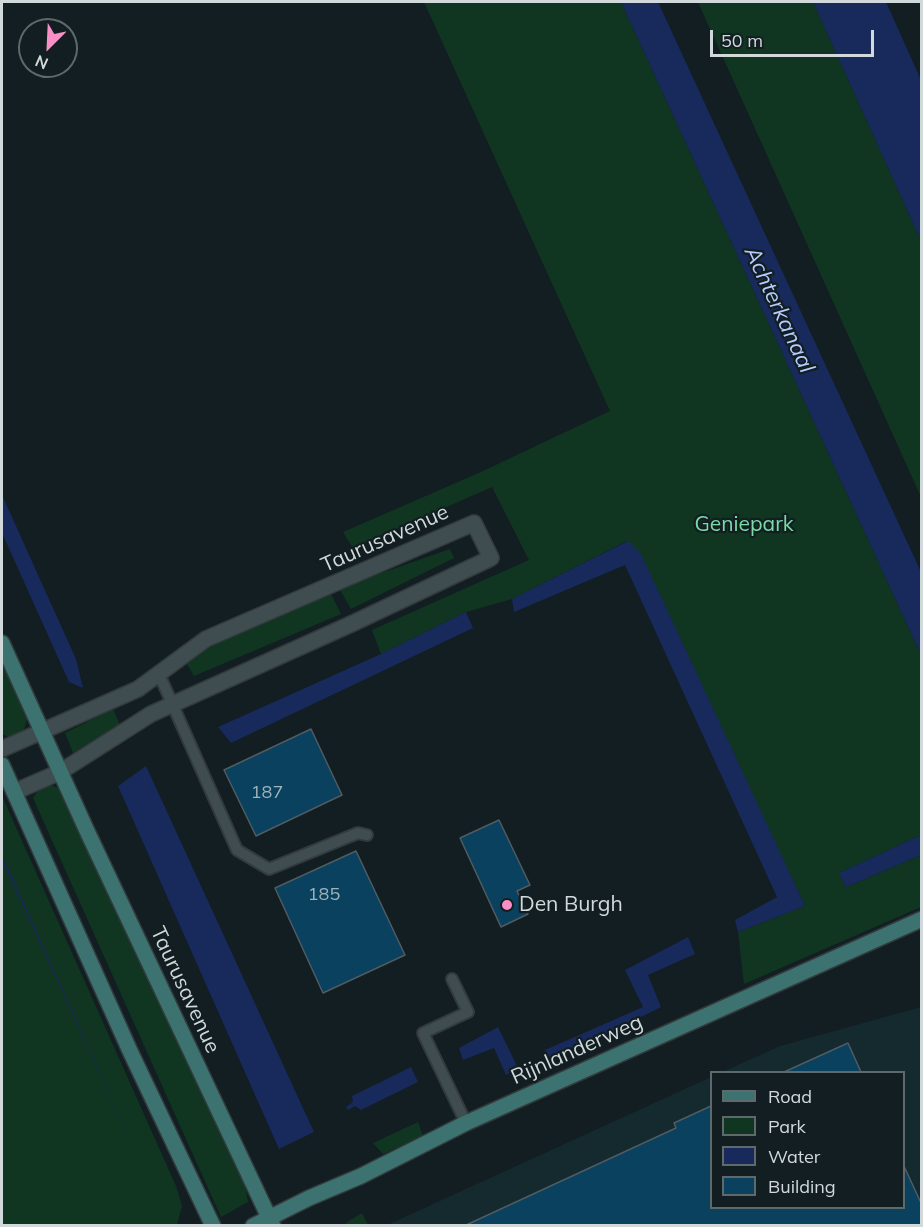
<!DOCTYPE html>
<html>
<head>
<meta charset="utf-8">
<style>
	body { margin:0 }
	#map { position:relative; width:923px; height:1227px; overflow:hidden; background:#121e21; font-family:Mulish,sans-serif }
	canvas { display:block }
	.frame { position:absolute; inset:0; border:3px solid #d1d9db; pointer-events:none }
	.legend { position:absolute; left:710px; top:1071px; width:195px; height:138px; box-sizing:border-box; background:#121e21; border:2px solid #5e696b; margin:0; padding:8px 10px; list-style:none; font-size:18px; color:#d1d9db }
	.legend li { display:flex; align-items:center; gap:12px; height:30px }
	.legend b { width:30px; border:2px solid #5e696b }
	.north { position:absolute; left:18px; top:18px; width:60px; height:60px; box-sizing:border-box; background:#121e21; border:2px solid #5e696b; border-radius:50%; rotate:204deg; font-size:16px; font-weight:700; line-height:24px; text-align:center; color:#d1d9db }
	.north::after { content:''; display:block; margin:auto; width:21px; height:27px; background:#fa8fc8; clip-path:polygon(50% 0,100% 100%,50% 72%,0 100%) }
	.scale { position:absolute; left:710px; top:30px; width:164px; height:27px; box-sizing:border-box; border:3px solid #d1d9db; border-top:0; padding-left:8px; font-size:18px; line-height:21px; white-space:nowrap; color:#d1d9db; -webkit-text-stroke:4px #121e21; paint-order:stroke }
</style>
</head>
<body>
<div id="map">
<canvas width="923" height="1227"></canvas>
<div class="frame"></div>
<ul class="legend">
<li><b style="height:8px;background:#3c726f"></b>Road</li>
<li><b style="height:16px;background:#103622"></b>Park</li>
<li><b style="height:16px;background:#18295c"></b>Water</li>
<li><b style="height:16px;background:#09415f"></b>Building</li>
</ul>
<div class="north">N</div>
<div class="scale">50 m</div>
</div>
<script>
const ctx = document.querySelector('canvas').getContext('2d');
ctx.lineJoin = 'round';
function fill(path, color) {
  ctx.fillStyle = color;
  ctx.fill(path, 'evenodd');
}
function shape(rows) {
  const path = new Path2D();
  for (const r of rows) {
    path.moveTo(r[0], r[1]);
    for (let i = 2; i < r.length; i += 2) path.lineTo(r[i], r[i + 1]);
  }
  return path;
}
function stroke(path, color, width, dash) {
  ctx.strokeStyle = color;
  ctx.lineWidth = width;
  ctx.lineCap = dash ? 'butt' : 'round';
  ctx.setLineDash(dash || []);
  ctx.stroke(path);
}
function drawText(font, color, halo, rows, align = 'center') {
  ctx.font = font + ' Mulish,sans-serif';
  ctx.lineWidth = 4.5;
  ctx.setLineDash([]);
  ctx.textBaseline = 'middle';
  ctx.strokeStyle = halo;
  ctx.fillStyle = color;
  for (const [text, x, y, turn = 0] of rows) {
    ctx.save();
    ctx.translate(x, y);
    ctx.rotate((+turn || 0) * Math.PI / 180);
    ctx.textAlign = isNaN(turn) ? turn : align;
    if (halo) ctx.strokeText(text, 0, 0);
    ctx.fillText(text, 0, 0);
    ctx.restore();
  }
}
const built = shape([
	[921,1007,921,1225,385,1226,711,1077,712,1208,904,1208,904,1072,722,1072,780,1046]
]);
const green = shape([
	[424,2,621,2,921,655,921,835,839,873,846,887,921,855,921,907,744,984,738,932,805,906,627,541,512,599,466,612,381,654,372,630,529,560,492,487,353,548,343,532,481,472,610,411],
	[698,2,813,2,921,241,921,497],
	[450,549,454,558,351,609,339,588],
	[329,590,341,614,194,676,187,664,210,647],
	[2,664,27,719,23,733,9,737,2,734],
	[113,709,120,725,73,753,65,733],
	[48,784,58,788,245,1184,248,1202,221,1217,33,798,40,787],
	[2,796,176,1186,182,1206,177,1225,2,1225,2,860,73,1013,2,855],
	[418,1122,423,1136,383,1154,373,1143],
	[362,1213,368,1225,345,1225,347,1222]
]);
const water = shape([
	[621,2,658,2,921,572,921,655],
	[813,2,886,2,921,80,921,241],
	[2,495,76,659,83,688,69,682,2,533],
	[628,541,641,554,805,906,738,932,735,920,777,897,625,565,514,612,512,599],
	[466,612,473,628,231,743,218,727,381,654],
	[146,766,314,1132,279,1149,118,786],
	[921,835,921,855,846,887,839,873],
	[2,855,139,1159,2,860],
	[688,937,695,954,648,975,661,1007,551,1062,545,1050,643,1007,625,970],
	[498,1027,518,1068,506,1075,494,1048,463,1060,459,1048],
	[411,1067,418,1082,361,1110,355,1106,348,1110,346,1107,353,1102,352,1096]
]);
const building = shape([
	[311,729,342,795,256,836,224,770,311,729],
	[499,820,530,885,517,891,528,914,501,927,460,838,499,820],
	[356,851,405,955,323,993,275,888,356,851],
	[848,1043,861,1072,784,1072,848,1043],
	[711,1106,711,1208,903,1208,903,1164,921,1203,921,1226,464,1226,676,1128,674,1123,711,1106]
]);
const lane = shape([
	[159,674,237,850,269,869,358,833,367,835],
	[452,979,468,1012,423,1033,466,1123]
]);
const street = shape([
	[2,749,138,689,206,639,474,523,491,558,349,625,151,714,60,772,14,792]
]);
const secondary = shape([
	[2,643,87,831,273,1226],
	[2,765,130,1051,213,1226],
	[253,1226,309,1198,361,1176,466,1123,922,919]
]);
const markers = [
	[507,905,6,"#fa8fc8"]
];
const numberNames = [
	["187",267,793],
	["185",324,895]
];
const parkNames = [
	["Geniepark",744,525]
];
const streetNames = [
	["Taurusavenue",385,539,-24],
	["Taurusavenue",185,990,65],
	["Rijnlanderweg",577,1050,-24]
];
const poiNames = [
	["Den Burgh",519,905]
];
const waterNames = [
	["Achterkanaal",779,310,65]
];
fill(built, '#142a2e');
fill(green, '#103622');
fill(water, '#18295c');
fill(building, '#09415f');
stroke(building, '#505b62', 1.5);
stroke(lane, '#333a3d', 14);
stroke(street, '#333a3d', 18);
stroke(secondary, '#333a3d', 18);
stroke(lane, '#3f4d50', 10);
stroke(street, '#3f4d50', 15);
stroke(secondary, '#3c726f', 15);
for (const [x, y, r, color] of markers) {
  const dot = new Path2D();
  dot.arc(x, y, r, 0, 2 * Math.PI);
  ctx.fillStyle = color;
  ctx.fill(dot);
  stroke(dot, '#121e21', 2);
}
drawText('18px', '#9fb3bc', null, numberNames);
drawText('21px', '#78dca4', '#121e21', parkNames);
drawText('21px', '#d1d9db', '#121e21', streetNames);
drawText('21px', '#d1d9db', '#121e21', poiNames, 'left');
drawText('italic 22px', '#b6ccfe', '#121e21', waterNames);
</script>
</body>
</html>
